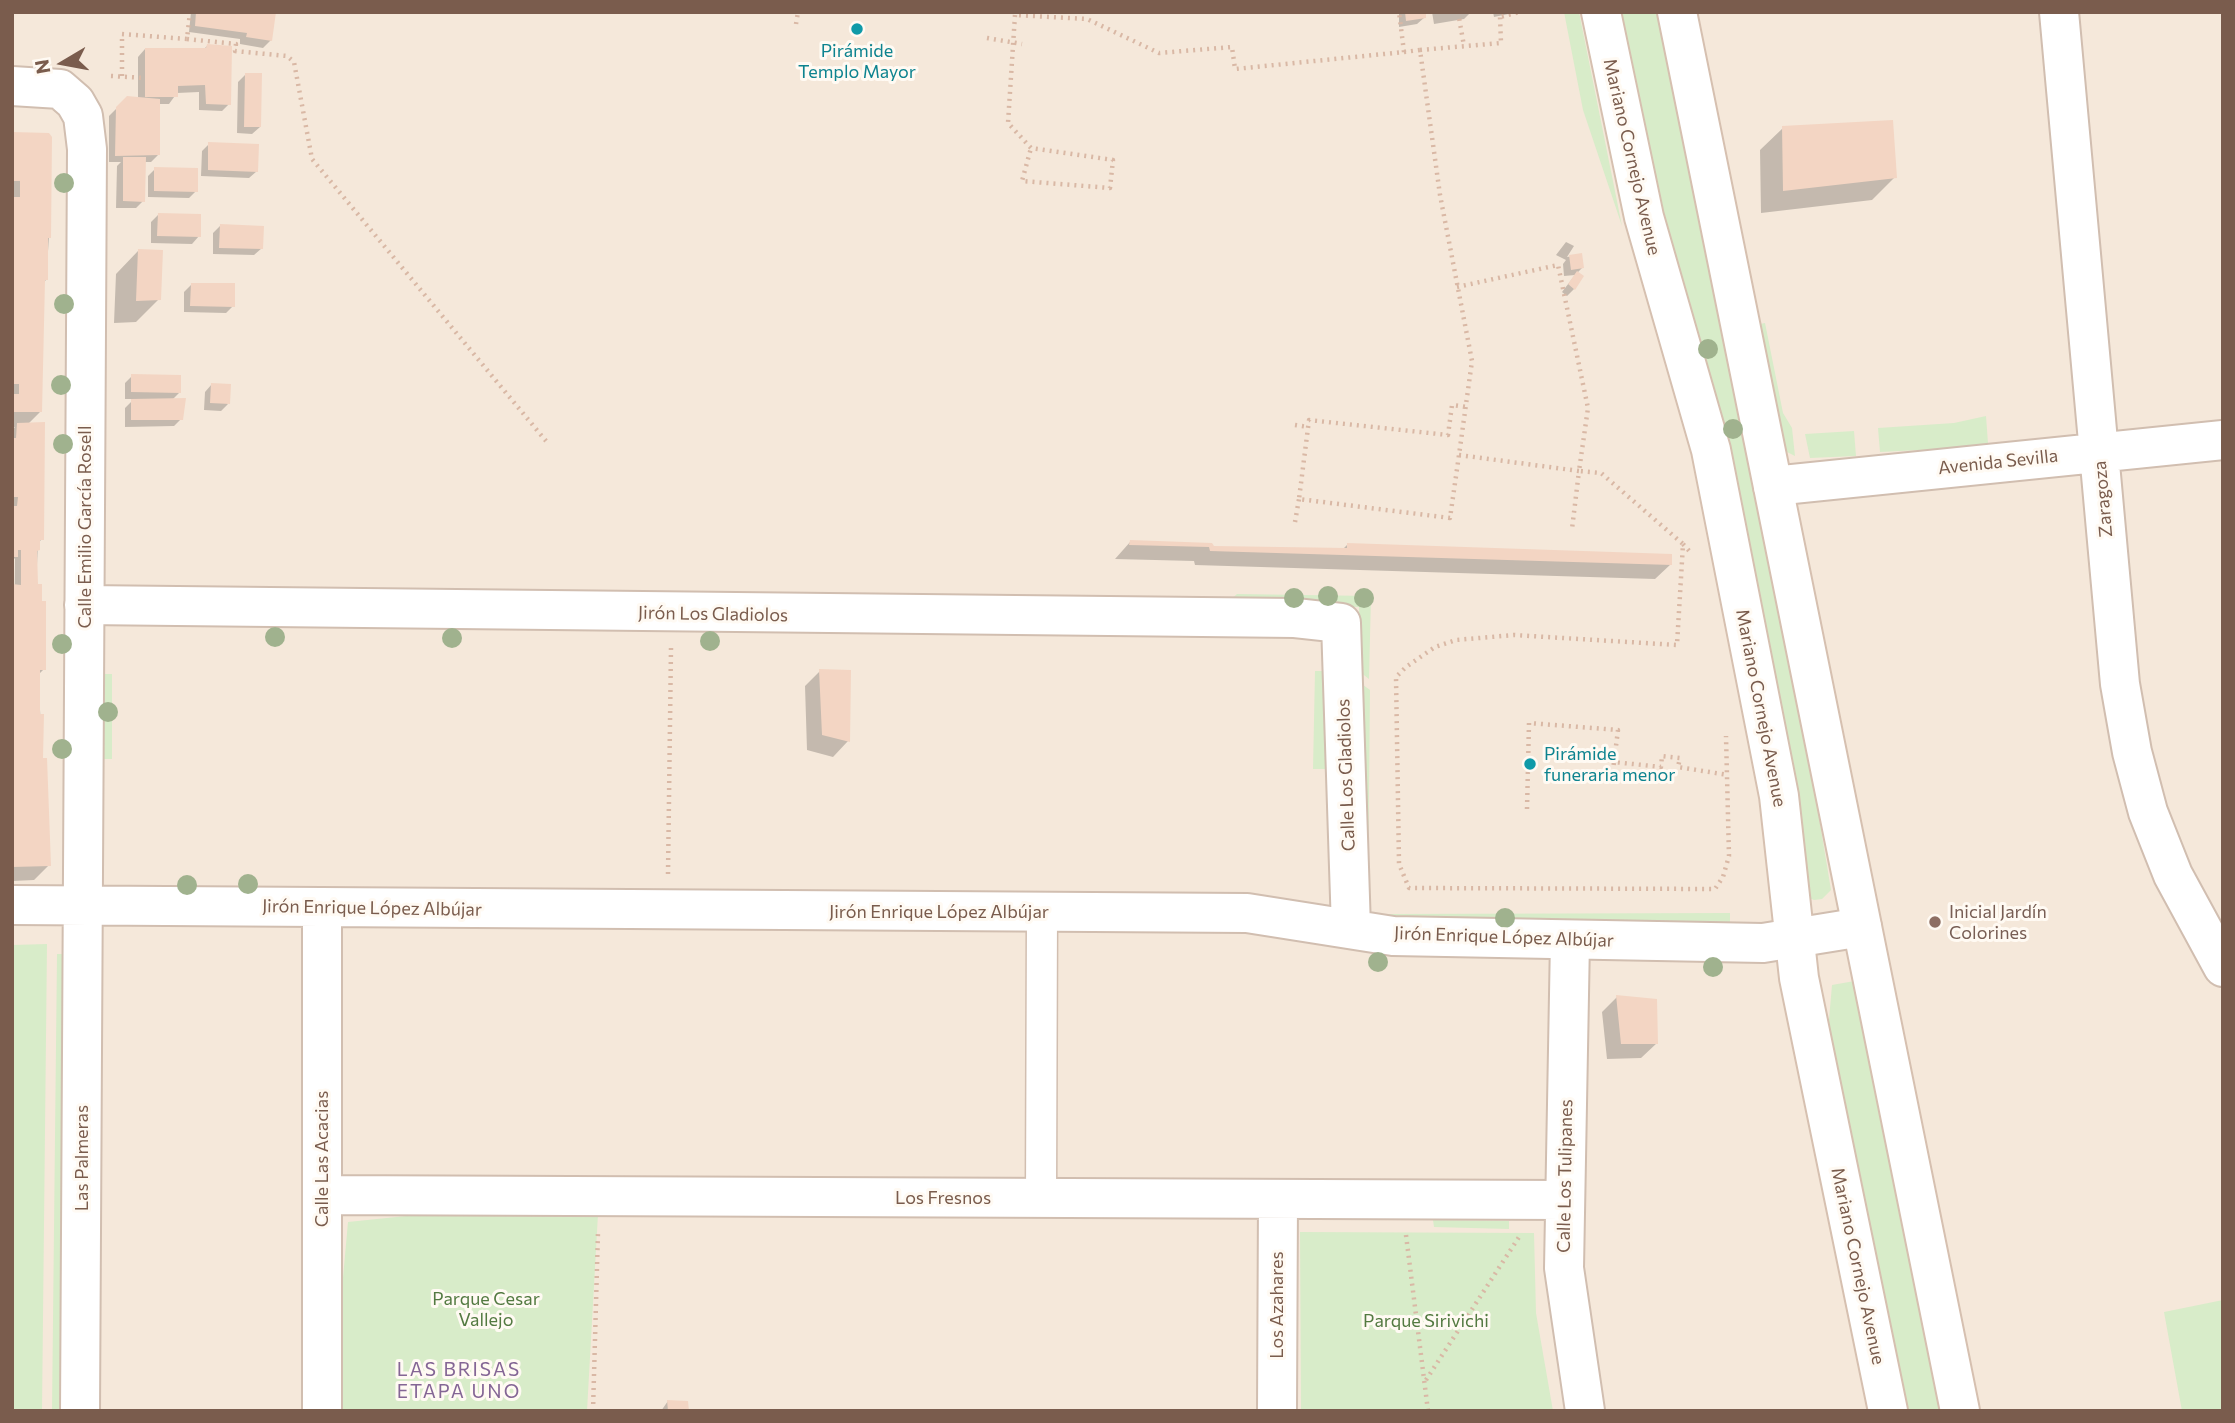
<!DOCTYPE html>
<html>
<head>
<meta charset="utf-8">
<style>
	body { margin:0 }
	#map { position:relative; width:2235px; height:1423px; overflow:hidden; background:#fdf6ec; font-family:Commissioner,sans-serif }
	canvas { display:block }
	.frame { position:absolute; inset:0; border:14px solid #7a5c4d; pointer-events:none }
	.north { position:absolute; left:28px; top:28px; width:70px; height:70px; -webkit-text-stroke:5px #fffaf3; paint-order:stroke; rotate:260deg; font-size:19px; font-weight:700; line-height:28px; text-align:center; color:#7a5c4d }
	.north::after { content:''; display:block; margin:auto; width:24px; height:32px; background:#7a5c4d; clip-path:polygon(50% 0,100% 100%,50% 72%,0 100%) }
</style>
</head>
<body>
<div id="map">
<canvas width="2235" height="1423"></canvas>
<div class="frame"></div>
<div class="north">N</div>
</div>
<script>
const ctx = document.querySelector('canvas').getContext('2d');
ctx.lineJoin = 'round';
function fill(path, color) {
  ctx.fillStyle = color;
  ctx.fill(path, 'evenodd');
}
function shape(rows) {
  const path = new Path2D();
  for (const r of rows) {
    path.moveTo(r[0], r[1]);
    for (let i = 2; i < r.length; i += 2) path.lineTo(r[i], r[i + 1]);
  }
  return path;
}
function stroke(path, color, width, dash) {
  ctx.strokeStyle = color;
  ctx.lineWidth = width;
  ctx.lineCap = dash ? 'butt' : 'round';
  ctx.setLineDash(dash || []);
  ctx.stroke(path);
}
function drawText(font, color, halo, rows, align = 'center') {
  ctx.font = font + ' Commissioner,sans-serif';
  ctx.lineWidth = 6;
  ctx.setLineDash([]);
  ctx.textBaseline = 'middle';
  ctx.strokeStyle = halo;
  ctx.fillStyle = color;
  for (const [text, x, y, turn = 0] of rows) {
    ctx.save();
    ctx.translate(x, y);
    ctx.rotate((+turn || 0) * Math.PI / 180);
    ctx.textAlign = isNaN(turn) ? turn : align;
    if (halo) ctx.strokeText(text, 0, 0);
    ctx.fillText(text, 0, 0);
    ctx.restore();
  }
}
const residential = shape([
	[12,12,2223,12,2223,1411,12,1411]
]);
const green = shape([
	[1564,12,1579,12,1622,226,1583,110],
	[1615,12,1659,12,1810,763,1831,890,1822,899,1814,900,1807,897,1672,259],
	[1765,323,1783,413,1792,428,1795,456,1783,450,1755,325],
	[1986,416,1988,443,1961,448,1880,452,1878,428,1954,423],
	[1854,431,1856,456,1810,458,1805,434],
	[1237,594,1371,596,1369,679,1360,672,1359,607,1225,605],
	[1315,671,1326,671,1325,769,1313,769],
	[102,674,112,674,112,759,102,759],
	[1359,682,1370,690,1368,894],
	[1730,913,1730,924,1389,923,1389,914],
	[47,944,42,1411,12,1411,12,945],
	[57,954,68,954,64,1411,52,1411],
	[1860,980,1941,1411,1896,1411,1828,1031,1832,985],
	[599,1196,587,1411,331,1411,348,1222],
	[1433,1220,1509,1221,1509,1229,1434,1227],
	[1300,1232,1534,1233,1536,1313,1553,1411,1301,1411],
	[2223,1300,2223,1411,2182,1411,2164,1312]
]);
const shadow = shape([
	[191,12,274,12,271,40,263,48,240,44,240,39,189,32],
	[1399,12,1424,12,1425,17,1417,24,1399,27],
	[1432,12,1471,12,1464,19,1434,24],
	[1493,12,1518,12,1494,17],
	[207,46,229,104,222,111,199,110,199,92,177,93,169,104,158,104,158,155,151,162,144,162,143,201,136,208,116,208,117,166,121,162,109,162,109,116,127,98,138,98,138,57,145,49,203,50],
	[245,75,260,127,252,134,237,133,238,82],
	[1783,128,1895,177,1872,200,1761,213,1760,150],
	[12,134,49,237,46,280,43,283,40,412,28,424,42,539,38,543,36,586,44,669,38,675,49,865,34,880,12,881,15,558,12,561,12,430,15,427,12,427],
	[209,144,257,171,249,178,201,176,202,151],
	[155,169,196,191,189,198,148,197,148,176],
	[158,215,199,236,192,244,151,243,151,222],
	[220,226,262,248,254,255,213,254,213,233],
	[1566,242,1574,246,1567,257,1580,255,1582,268,1577,273,1574,289,1567,296,1562,292,1575,275,1564,276,1563,264,1566,260,1556,255],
	[138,251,159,299,136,322,114,323,116,274],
	[192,284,233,306,226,313,184,312,184,292],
	[132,376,180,392,172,400,181,419,174,426,125,427,125,408,134,399,125,399,125,383],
	[212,384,228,404,221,411,204,410,205,392],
	[1131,541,1211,544,1213,548,1343,549,1347,545,1671,564,1655,579,1195,565,1194,561,1115,559],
	[820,671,848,741,833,757,807,750,805,686],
	[1617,997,1657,1043,1641,1058,1607,1059,1602,1012],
	[668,1401,687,1411,661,1411]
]);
const building = shape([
	[196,12,276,12,272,41,246,37,247,33,195,26],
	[1405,12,1426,12,1426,18,1406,21],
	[207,44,232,46,231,105,206,104,205,85,178,86,178,97,145,97,145,48,206,48],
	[245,73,262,73,261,127,244,127],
	[127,96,160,99,160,155,115,156,116,107],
	[1893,120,1897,178,1783,191,1782,126],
	[12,132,49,133,52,137,51,238,48,238,48,280,45,280,42,412,12,412,12,394,19,394,19,384,12,384,12,197,20,197,20,181,12,181],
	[208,142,259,144,258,172,208,170],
	[123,157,146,157,145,202,123,201],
	[154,167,198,168,198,192,154,191],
	[158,213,201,214,201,237,157,236],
	[220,224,264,226,263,249,219,248],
	[138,249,163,250,161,300,136,301],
	[1582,253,1584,268,1571,270,1569,255],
	[1577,271,1584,276,1575,290,1568,284],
	[191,283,235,283,235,307,190,306],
	[131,374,181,375,181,393,131,392],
	[211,383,231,384,230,404,210,403],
	[186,398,183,420,131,420,131,399],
	[45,422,44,540,40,540,40,550,37,551,38,584,42,584,42,601,46,601,46,670,40,670,40,714,44,714,43,758,47,758,51,866,12,867,12,584,21,585,21,550,18,550,18,557,12,557,12,506,17,506,18,497,12,497,12,438,16,438,17,423],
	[1130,540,1212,543,1214,546,1347,548,1347,543,1672,554,1672,565,1210,551,1209,547,1129,545],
	[819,669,851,670,850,742,822,735],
	[1616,995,1657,999,1658,1044,1621,1044],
	[667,1400,688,1401,689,1411,668,1411]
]);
const path = shape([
	[1015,12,1015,15,1087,19,1159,53,1232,47,1235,69,1404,52,1399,12],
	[1458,12,1464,46],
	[1499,12,1500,17,1520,12],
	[1015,15,1008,123,1031,148,1113,160,1110,188,1022,181,1031,148],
	[796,24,798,12],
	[987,38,1022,44],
	[187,39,236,44,235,51,287,56,294,62,312,159,546,441],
	[1420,50,1501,43,1500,17],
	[1404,52,1420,50,1440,195,1472,361,1459,455,1450,518,1299,499,1309,420,1448,435,1452,405,1466,407],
	[111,76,145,78],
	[122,76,122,34,187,39,190,12],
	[1457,287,1558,265,1588,408,1579,471,1601,473,1683,544,1677,645,1514,635,1456,640,1435,647,1406,667,1396,677,1399,864,1409,888,1715,889,1723,877,1729,856,1726,736],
	[1295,425,1308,427],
	[1459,455,1579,471,1572,529],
	[1295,522,1299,499],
	[1683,544,1692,554],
	[1612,779,1614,762,1661,767,1662,756,1680,758,1678,767,1728,775],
	[1527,809,1529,723,1618,730,1614,762],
	[668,874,671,648],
	[1406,1235,1428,1411],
	[1426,1380,1519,1237],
	[593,1411,598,1232]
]);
const pedestrian = shape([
	[1041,1198,1042,912]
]);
const minor = shape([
	[2059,12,2120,684,2132,752,2148,812,2173,875,2223,967],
	[12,86,60,89,75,102,83,116,87,149,80,1411],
	[1773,486,2223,440],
	[84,605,1295,618,1341,623,1351,928],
	[12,905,1247,913,1393,936,1763,943,1862,927],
	[1570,940,1564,1268,1585,1411],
	[322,1195,1564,1200],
	[322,1411,322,907],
	[1277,1411,1278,1199]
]);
const secondary = shape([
	[1601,12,1644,217,1711,450,1779,796,1799,978,1888,1411],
	[1677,12,1960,1411]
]);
const trees = [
	[64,183],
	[64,304],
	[1708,349],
	[61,385],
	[1733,429],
	[63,444],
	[1328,596],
	[1294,598],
	[1364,598],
	[275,637],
	[452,638],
	[710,641],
	[62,644],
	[108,712],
	[62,749],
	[248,884],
	[187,885],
	[1505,918],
	[1378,962],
	[1713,967]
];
const markers = [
	[857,29,7,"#0f9aa8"],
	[1530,764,7,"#0f9aa8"],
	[1935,922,7,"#8d6e63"]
];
const cultureNames = [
	["Pirámide",857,51],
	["Templo Mayor",857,72],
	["Pirámide",1544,754,"left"],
	["funeraria menor",1544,775,"left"]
];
const streetNames = [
	["Mariano Cornejo Avenue",1632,157,77],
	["Avenida Sevilla",1998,462,-6],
	["Zaragoza",2103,499,-95],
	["Calle Emilio García Rosell",85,527,-90],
	["Jirón Los Gladiolos",713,614,1],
	["Mariano Cornejo Avenue",1761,708,79],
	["Calle Los Gladiolos",1346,775,-92],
	["Jirón Enrique López Albújar",372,908,1],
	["Jirón Enrique López Albújar",939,912],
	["Jirón Enrique López Albújar",1504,937,2],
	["Las Palmeras",82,1158,-90],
	["Calle Las Acacias",322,1159,-90],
	["Calle Los Tulipanes",1565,1176,-89],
	["Los Fresnos",943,1198],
	["Mariano Cornejo Avenue",1858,1266,78],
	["Los Azahares",1277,1305,-90]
];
const educationNames = [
	["Inicial Jardín",1949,912],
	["Colorines",1949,933]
];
const parkNames = [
	["Parque Cesar",486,1299],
	["Vallejo",486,1320],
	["Parque Sirivichi",1426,1321]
];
const neighbourhoodNames = [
	["LAS BRISAS",459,1370],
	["ETAPA UNO",459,1392]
];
fill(residential, '#f5e8da');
fill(green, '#d8ecc9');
fill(shadow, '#0003');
fill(building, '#f3d5c3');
stroke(pedestrian, '#d1beb0', 33);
stroke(minor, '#d1beb0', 42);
stroke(secondary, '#d6c0b0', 42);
stroke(path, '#d9b8a5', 4.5, [2, 5]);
stroke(pedestrian, '#fff', 30);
stroke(minor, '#fff', 38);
stroke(secondary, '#fff', 38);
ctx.fillStyle = '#a0b28e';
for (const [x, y] of trees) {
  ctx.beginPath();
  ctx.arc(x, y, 10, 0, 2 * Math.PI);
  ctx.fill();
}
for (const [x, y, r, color] of markers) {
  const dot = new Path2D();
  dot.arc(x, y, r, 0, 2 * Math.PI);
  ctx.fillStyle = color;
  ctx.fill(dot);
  stroke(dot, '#fffaf3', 2.5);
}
drawText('18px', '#0d838f', '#fffaf3', cultureNames);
drawText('18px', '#7a5c4d', '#fffaf3', streetNames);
drawText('18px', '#785e54', '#fffaf3', educationNames, 'left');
drawText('18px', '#537a41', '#fffaf3', parkNames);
ctx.letterSpacing = '2px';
drawText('19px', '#846695', '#fffaf3', neighbourhoodNames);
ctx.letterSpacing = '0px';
</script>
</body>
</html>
